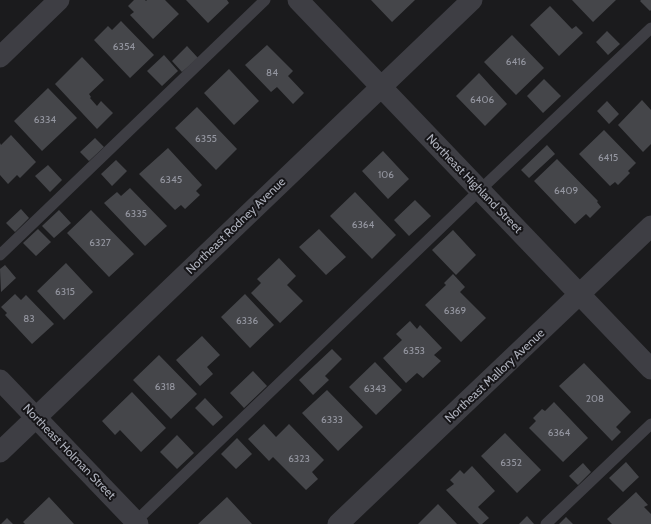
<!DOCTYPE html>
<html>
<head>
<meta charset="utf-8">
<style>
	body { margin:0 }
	canvas { display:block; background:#1b1b1d }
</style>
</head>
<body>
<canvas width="651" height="524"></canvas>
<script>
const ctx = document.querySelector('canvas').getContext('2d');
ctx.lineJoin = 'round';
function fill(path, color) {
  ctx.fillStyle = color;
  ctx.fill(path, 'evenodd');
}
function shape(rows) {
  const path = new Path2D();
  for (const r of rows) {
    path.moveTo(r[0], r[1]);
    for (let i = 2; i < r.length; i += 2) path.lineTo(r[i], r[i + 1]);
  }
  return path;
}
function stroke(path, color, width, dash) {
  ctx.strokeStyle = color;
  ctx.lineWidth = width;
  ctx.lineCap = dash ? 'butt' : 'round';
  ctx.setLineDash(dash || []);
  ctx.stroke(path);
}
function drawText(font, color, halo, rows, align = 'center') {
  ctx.font = font + ' Cabin,sans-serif';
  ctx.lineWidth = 4;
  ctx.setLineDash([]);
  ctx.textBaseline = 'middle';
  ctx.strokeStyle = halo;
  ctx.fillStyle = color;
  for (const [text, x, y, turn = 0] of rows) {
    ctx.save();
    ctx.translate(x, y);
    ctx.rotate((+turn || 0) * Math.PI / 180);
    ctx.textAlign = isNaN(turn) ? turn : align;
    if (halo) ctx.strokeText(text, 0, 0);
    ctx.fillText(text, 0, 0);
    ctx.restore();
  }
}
const building = shape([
	[134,0,145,0,146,1,147,0,165,0,179,14,153,39,130,15,134,12,128,6],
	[186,0,227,0,229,3,208,23],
	[371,0,415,0,392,22],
	[572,0,616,0,593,22],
	[641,0,651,0,651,10,650,11,640,1],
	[550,6,572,29,576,26,583,33,559,56,530,25],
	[121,21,154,55,130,78,94,40,108,26,112,30],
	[607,31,620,44,608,55,596,42],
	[512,35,544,68,516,95,484,62],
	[267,45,293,71,288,76,304,93,293,104,277,87,271,92,245,65],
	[187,46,198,58,182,72,172,61],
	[164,55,178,71,162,86,147,71],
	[82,57,104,80,89,94,91,97,90,98,97,106,101,101,113,113,97,129,55,84],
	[229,69,259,101,234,125,204,93],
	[479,73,507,104,485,126,456,96],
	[544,79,561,96,543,113,527,96],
	[48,88,77,118,42,151,14,121],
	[642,100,651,110,651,144,643,152,618,125],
	[607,101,619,114,609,124,597,111],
	[197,107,237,149,216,170,175,128],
	[604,130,636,163,628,171,630,173,618,185,615,182,610,186,579,154],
	[11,135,36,162,20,178,17,175,8,184,0,175,0,143,1,145],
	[95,138,104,147,89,161,80,152],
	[547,145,555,154,529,178,521,170],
	[168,148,202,185,196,191,200,195,185,209,181,205,175,210,139,174],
	[383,151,409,179,388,199,362,171],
	[557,159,598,201,597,202,601,207,590,218,586,214,575,224,534,181],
	[116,160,127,171,112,186,101,174],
	[48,165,62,180,50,192,35,176],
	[130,188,167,226,145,246,104,203,117,192,121,196],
	[355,192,396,235,372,259,330,216],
	[415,200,431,216,409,236,394,220],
	[21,209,29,218,15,232,6,223],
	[59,210,71,223,54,238,42,226],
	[91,210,134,254,109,277,67,233],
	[38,229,51,242,36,256,23,243],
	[319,229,346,257,326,275,299,247],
	[453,230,476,255,456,275,432,250],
	[279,258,296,276,287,285,303,301,280,323,251,293,261,283,257,279],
	[66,263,93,292,64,320,37,291],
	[5,265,16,278,1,292,0,269],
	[453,274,465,287,460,292,486,318,461,342,425,305,446,285,444,283],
	[15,294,21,300,26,295,54,324,32,344,5,315,7,313,1,307],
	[245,294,274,325,250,348,221,317],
	[410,321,417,329,420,325,442,348,434,355,441,361,423,378,417,373,406,383,383,358,402,340,396,334],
	[202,336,220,355,207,367,213,374,200,386,176,360],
	[332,349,342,359,325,376,329,380,313,395,299,380],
	[159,355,197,394,171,419,133,380],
	[375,362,402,390,376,415,349,387],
	[584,363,631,412,616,427,621,432,612,441,559,386],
	[253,371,267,386,244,408,230,393],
	[327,390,363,427,338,451,302,413],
	[132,392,166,428,141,452,120,430,115,435,102,421],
	[205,398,223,417,213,426,195,408],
	[554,402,588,438,563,462,529,428,536,421,533,418,542,409,545,411],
	[264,424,276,437,289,424,324,460,312,472,318,479,306,490,273,457,269,461,248,439],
	[505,433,541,470,517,493,481,456],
	[177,435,194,453,177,469,160,452],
	[237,438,252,454,236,469,221,454],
	[626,462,639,477,623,492,609,478],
	[583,463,591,472,578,485,569,476],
	[472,466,495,491,478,507,489,518,482,524,479,524,446,490,454,484,450,480,460,470,464,474],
	[636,492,648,505,644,507,651,514,651,524,612,524,607,519],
	[49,497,74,524,25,524,23,522],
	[227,497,252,524,198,524],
	[438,504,457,524,418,524],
	[527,516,534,524,519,524],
	[566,517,573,524,559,524],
	[7,518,13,524,1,524]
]);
const lane = shape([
	[0,255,265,0],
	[133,524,480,190,651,28],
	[546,524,651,424]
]);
const street = shape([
	[298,0,651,369],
	[0,57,59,0],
	[0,380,138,524],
	[0,452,472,0],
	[338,524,651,226]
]);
const numberNames = [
	["6354",124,47],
	["6416",516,62],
	["84",272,73],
	["6406",482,100],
	["6334",45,120],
	["6355",206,139],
	["6415",608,158],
	["106",386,175],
	["6345",171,180],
	["6409",566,191],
	["6335",136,214],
	["6364",363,225],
	["6327",100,243],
	["6315",65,292],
	["6369",455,311],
	["83",29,319],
	["6336",247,321],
	["6353",414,351],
	["6318",165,387],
	["6343",375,389],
	["208",595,399],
	["6333",332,420],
	["6364",559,433],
	["6323",299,459],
	["6352",511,463]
];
const streetNames = [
	["Northeast Highland Street",474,184,46],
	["Northeast Rodney Avenue",236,226,-44],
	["Northeast Mallory Avenue",495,376,-43],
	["Northeast Holman Street",69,452,46]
];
fill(building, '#45464a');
stroke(lane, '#3e3e44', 11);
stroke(street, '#3e3e44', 21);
drawText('10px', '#9496a0', null, numberNames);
drawText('12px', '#aeb1bc', '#161518', streetNames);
</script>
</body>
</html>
